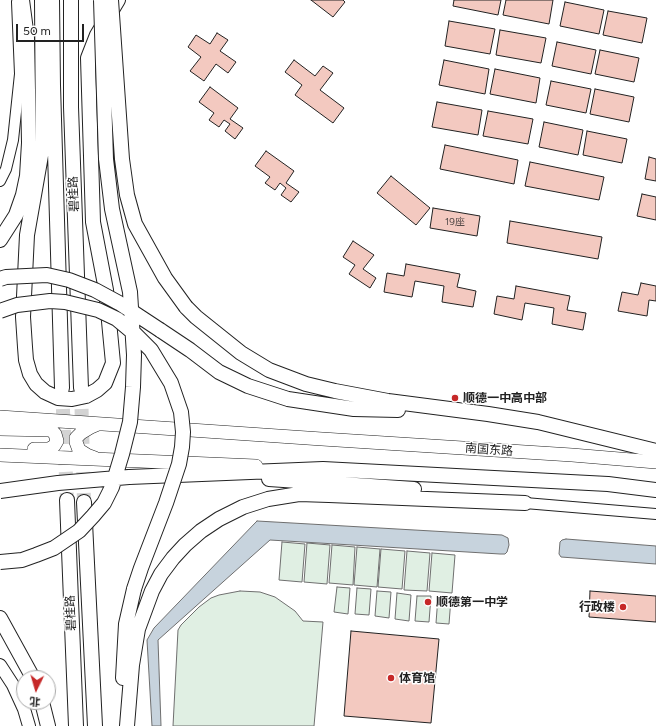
<!DOCTYPE html>
<html>
<head>
<meta charset="utf-8">
<style>
	body { margin:0 }
	#map { position:relative; width:656px; height:726px; overflow:hidden; background:#fff; font-family:Figtree,"Noto Sans SC",sans-serif }
	canvas { display:block }
	.north { position:absolute; left:16px; top:670px; width:40px; height:40px; box-sizing:border-box; background:#fff; border:1px solid #a7a7a7; border-radius:50%; rotate:185deg; font-size:11px; font-weight:700; line-height:16px; text-align:center; color:#222 }
	.north::after { content:''; display:block; margin:auto; width:14px; height:18px; background:#c62828; clip-path:polygon(50% 0,100% 100%,50% 72%,0 100%) }
	.scale { position:absolute; left:16px; top:24px; width:68px; height:18px; box-sizing:border-box; border:2px solid #222; border-top:0; padding-left:5px; font-size:12px; line-height:14px; white-space:nowrap; color:#222; -webkit-text-stroke:3px #fff; paint-order:stroke }
</style>
</head>
<body>
<div id="map">
<canvas width="656" height="726"></canvas>
<div class="north">北</div>
<div class="scale">50 m</div>
</div>
<script>
const ctx = document.querySelector('canvas').getContext('2d');
ctx.lineJoin = 'round';
function fill(path, color) {
  ctx.fillStyle = color;
  ctx.fill(path, 'evenodd');
}
function shape(rows) {
  const path = new Path2D();
  for (const r of rows) {
    path.moveTo(r[0], r[1]);
    for (let i = 2; i < r.length; i += 2) path.lineTo(r[i], r[i + 1]);
  }
  return path;
}
function stroke(path, color, width, dash) {
  ctx.strokeStyle = color;
  ctx.lineWidth = width;
  ctx.lineCap = dash ? 'butt' : 'round';
  ctx.setLineDash(dash || []);
  ctx.stroke(path);
}
function drawText(font, color, halo, rows, align = 'center') {
  ctx.font = font + ' Figtree,"Noto Sans SC",sans-serif';
  ctx.lineWidth = 3;
  ctx.setLineDash([]);
  ctx.textBaseline = 'middle';
  ctx.strokeStyle = halo;
  ctx.fillStyle = color;
  for (const [text, x, y, turn = 0] of rows) {
    ctx.save();
    ctx.translate(x, y);
    ctx.rotate((+turn || 0) * Math.PI / 180);
    ctx.textAlign = isNaN(turn) ? turn : align;
    if (halo) ctx.strokeText(text, 0, 0);
    ctx.fillText(text, 0, 0);
    ctx.restore();
  }
}
const green = shape([
	[282,542,305,544,302,582,279,580,282,542],
	[307,543,330,545,327,584,304,582,307,543],
	[332,545,355,547,353,585,329,583,332,545],
	[357,547,380,549,377,587,354,585,357,547],
	[381,549,405,551,402,589,378,587,381,549],
	[407,551,430,553,427,591,404,590,407,551],
	[432,553,455,555,452,593,429,591,432,553],
	[337,587,350,588,348,614,334,612,337,587],
	[357,588,371,589,369,615,355,614,357,588],
	[240,591,260,592,275,597,295,611,303,621,323,622,314,726,173,726,178,630,181,625,199,607,211,598,219,595,240,591],
	[377,591,391,592,389,618,375,616,377,591],
	[397,593,411,595,409,621,395,619,397,593],
	[417,596,431,596,429,622,415,621,417,596],
	[438,597,451,598,449,624,436,623,438,597]
]);
const water = shape([
	[257,521,502,535,508,538,509,545,507,552,505,554,500,554,270,540,158,640,161,726,152,726,147,640,154,628,257,521],
	[566,539,656,546,656,564,561,557,559,554,560,542,562,540,566,539]
]);
const building = shape([
	[311,0,343,0,345,2,333,17,311,0],
	[454,0,501,0,498,15,453,6,454,0],
	[506,0,553,0,549,24,503,15,506,0],
	[565,2,604,10,599,34,560,26,565,2],
	[608,11,647,18,642,43,603,35,608,11],
	[449,21,495,29,490,54,445,46,449,21],
	[500,30,546,38,541,63,496,55,500,30],
	[217,33,228,40,220,51,236,62,228,73,216,64,204,81,190,71,201,57,188,47,196,35,210,44,217,33],
	[557,42,596,50,591,74,552,66,557,42],
	[600,50,639,58,634,82,595,74,600,50],
	[294,60,315,76,323,66,333,73,320,90,344,108,333,123,295,95,302,85,285,72,294,60],
	[444,60,489,69,485,94,439,85,444,60],
	[495,69,540,78,536,103,490,94,495,69],
	[551,81,591,89,586,113,546,105,551,81],
	[210,87,238,108,230,119,243,128,235,139,225,131,230,124,224,120,219,127,209,120,214,113,199,102,210,87],
	[595,89,634,97,629,122,590,114,595,89],
	[437,102,482,110,478,135,432,127,437,102],
	[488,111,533,119,528,144,483,136,488,111],
	[544,122,583,130,578,155,539,147,544,122],
	[587,131,627,139,622,163,583,155,587,131],
	[445,145,518,160,514,184,440,169,445,145],
	[266,151,294,171,286,183,299,192,291,202,281,195,286,188,280,183,275,190,265,183,270,177,255,166,266,151],
	[649,157,656,159,656,181,645,179,649,157],
	[530,162,604,177,599,200,525,186,530,162],
	[391,176,430,208,416,225,377,193,391,176],
	[642,194,656,197,656,220,637,216,642,194],
	[433,208,480,216,477,236,430,228,433,208],
	[510,221,602,237,598,259,507,243,510,221],
	[353,241,374,255,363,269,376,278,370,288,349,274,355,265,343,257,353,241],
	[406,264,460,274,457,287,476,291,473,307,442,302,444,286,415,281,412,297,384,292,387,273,404,276,406,264],
	[641,283,656,286,656,301,649,300,647,316,618,311,622,292,638,295,641,283],
	[516,286,570,296,567,310,586,313,583,330,552,324,554,308,525,303,522,320,494,314,497,296,514,299,516,286],
	[590,591,656,596,656,622,589,617,590,591],
	[351,631,439,639,431,723,344,716,351,631]
]);
const trunkTunnel = shape([
	[62,388,67,500],
	[81,388,84,502]
]);
const tertiary = shape([
	[0,181,6,169,13,140,20,74,17,2],
	[525,503,656,514]
]);
const secondary = shape([
	[0,665,13,685,24,709,29,726]
]);
const primary = shape([
	[0,417,322,439,572,455,656,462],
	[0,429,51,430,55,434,57,441,54,446,49,449,34,449],
	[0,455,256,466],
	[95,458,87,455,79,450,76,442,76,438,81,433,91,427,98,424]
]);
const trunk = shape([
	[42,0,43,144,27,235,23,317,25,347,26,360,30,374,36,384,45,392,58,398,72,399,86,396,97,390,105,383,113,363,106,290,93,222,88,58,97,35,118,0],
	[52,0,53,85,62,388],
	[71,0,71,107,81,388],
	[0,240,16,215,23,195,27,176,29,143,27,38,22,0],
	[186,307,196,317,241,353,269,370,306,384,335,391,388,401,488,414,538,422,656,451],
	[160,330,190,350,219,372,248,386,288,399,354,409,398,410],
	[129,477,323,469,608,484,656,490],
	[269,479,414,489],
	[67,500,76,726],
	[84,502,95,726],
	[0,618,33,678],
	[123,678,126,624,134,589],
	[42,702,48,726],
	[127,726,132,665,138,629,152,591,161,574,173,558,185,545,201,531,219,519,243,507,268,499,299,494,329,495,525,503]
]);
const trunkBridge = shape([
	[111,0,122,159,127,195,135,224,165,278,186,307],
	[0,279,6,277,47,275,69,280,95,290,119,303,160,330],
	[0,311,17,305,50,301,65,302,98,310,117,319,135,334,151,350,171,383,181,412,183,432,182,447,179,464,166,503,141,568,134,589],
	[0,491,58,483,129,477],
	[0,562,22,560,36,555,54,548,79,531,93,516,104,503,112,487,122,454,130,422,133,387,134,355,130,292,112,209,106,159,101,0]
]);
const markers = [
	[455,398,4,"#c62828"],
	[428,602,4,"#c62828"],
	[623,607,4,"#c62828"],
	[391,678,4,"#c62828"]
];
const numberNames = [
	["19座",455,222]
];
const streetNames = [
	["碧桂路",74,194,-92],
	["南国东路",489,450,4],
	["碧桂路",71,613,-92]
];
const poiNames = [
	["顺德一中高中部",463,398],
	["顺德第一中学",436,602],
	["行政楼",615,607,"right"],
	["体育馆",399,678]
];
fill(green, '#e0efe3');
stroke(green, '#6f6f6f', 1);
fill(water, '#c7d3dd');
stroke(water, '#6f6f6f', 1);
fill(building, '#f3c9c0');
stroke(building, '#222', 1);
stroke(trunkTunnel, '#d3d3d3', 14, [14, 7]);
stroke(tertiary, '#222', 12);
stroke(secondary, '#222', 14);
stroke(primary, '#222', 14);
stroke(trunk, '#222', 16);
stroke(tertiary, '#fff', 10);
stroke(secondary, '#fff', 12);
stroke(primary, '#fff', 13);
stroke(trunk, '#fff', 14);
stroke(trunkBridge, '#222', 16, []);
stroke(trunkBridge, '#fff', 14);
for (const [x, y, r, color] of markers) {
  const dot = new Path2D();
  dot.arc(x, y, r, 0, 2 * Math.PI);
  ctx.fillStyle = color;
  ctx.fill(dot);
  stroke(dot, '#fff', 1.5);
}
drawText('10px', '#564c4a', null, numberNames);
drawText('12px', '#222', '#fff', streetNames);
drawText('bold 12px', '#222', '#fff', poiNames, 'left');
</script>
</body>
</html>
